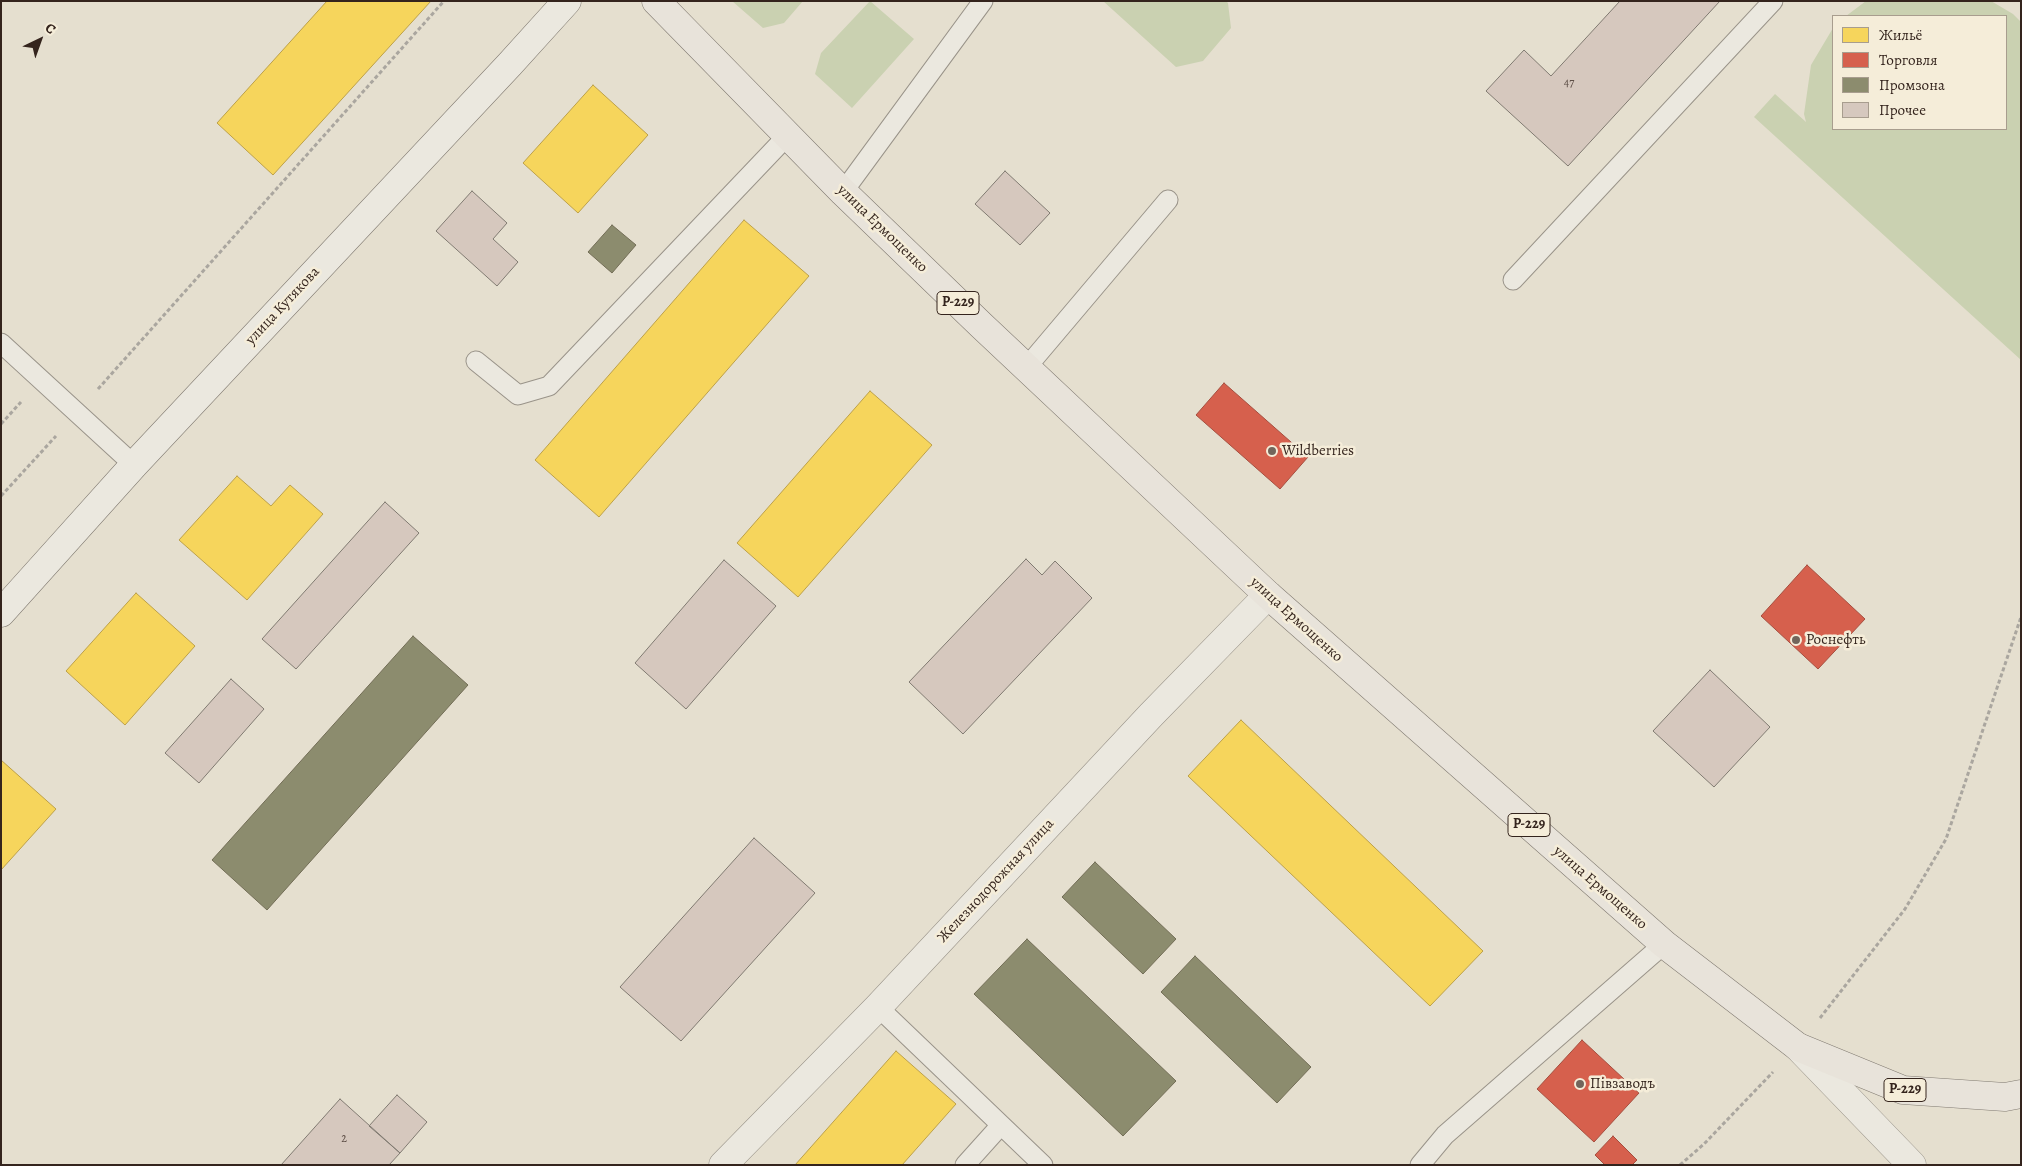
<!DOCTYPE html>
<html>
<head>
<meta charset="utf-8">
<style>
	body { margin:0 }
	#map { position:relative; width:2022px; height:1166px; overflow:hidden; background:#e5dfcf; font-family:Alegreya,serif }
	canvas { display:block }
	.frame { position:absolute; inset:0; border:2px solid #34241d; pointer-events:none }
	.legend { position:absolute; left:1832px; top:15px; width:175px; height:115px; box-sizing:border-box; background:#f5edd9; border:1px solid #a89d8e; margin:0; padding:6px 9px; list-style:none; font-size:15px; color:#34241d }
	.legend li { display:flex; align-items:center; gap:10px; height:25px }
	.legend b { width:25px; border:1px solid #a89d8e }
	.north { position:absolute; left:15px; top:15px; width:50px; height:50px; -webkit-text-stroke:4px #f5edd9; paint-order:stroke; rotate:42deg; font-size:14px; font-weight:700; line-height:20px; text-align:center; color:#34241d }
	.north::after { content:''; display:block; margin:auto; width:18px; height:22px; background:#34241d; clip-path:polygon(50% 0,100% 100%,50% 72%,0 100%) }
</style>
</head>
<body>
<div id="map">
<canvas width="2022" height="1166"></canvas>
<div class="frame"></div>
<ul class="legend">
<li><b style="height:14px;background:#f6d55c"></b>Жильё</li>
<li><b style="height:14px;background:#d6604d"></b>Торговля</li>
<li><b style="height:14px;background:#8c8c6e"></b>Промзона</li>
<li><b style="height:14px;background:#d6c8be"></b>Прочее</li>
</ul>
<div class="north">С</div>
</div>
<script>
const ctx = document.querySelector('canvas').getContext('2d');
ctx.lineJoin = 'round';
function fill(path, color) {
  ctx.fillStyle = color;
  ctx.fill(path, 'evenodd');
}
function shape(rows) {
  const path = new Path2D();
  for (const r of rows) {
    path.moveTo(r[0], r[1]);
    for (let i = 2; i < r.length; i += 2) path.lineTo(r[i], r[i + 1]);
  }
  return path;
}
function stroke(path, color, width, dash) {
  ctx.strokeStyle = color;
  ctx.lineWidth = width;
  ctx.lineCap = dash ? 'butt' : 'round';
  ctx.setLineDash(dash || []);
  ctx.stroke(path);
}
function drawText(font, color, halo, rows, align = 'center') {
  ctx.font = font + ' Alegreya,serif';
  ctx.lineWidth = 5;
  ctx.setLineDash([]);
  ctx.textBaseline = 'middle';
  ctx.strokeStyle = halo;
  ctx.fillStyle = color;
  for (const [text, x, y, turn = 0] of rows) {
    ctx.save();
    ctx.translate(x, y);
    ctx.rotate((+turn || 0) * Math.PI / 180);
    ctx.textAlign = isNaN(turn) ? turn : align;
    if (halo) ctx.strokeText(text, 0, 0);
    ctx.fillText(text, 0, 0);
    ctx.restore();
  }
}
const green = shape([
	[732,1,803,1,784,23,763,28],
	[870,1,914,39,852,108,815,74,821,53],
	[1103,1,1226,1,1228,3,1231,28,1203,61,1176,67],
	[1866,1,1991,1,2013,14,2021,22,2021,360,1754,117,1775,94,1806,122,1804,114,1811,65,1833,28,1833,129,2006,129,2006,16,1846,16]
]);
const homes = shape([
	[327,1,431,1,273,175,217,123,327,1],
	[593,85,648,135,578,213,523,163,593,85],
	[744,220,809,276,599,517,535,460,744,220],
	[870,391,932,445,798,597,737,543,870,391],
	[237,476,271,506,290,485,323,514,247,600,179,540,237,476],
	[136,593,195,646,125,725,66,671,136,593],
	[1241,720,1483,951,1430,1006,1188,776,1241,720],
	[1,760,56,809,1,870,1,760],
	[896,1051,956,1104,902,1165,795,1165,896,1051]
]);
const shops = shape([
	[1224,383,1308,457,1280,489,1196,415,1224,383],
	[1807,565,1865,619,1818,669,1761,616,1807,565],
	[1582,1040,1639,1093,1594,1142,1537,1089,1582,1040],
	[1613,1136,1637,1160,1632,1165,1605,1165,1595,1155,1613,1136]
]);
const industry = shape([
	[612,225,636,245,612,273,588,252,612,225],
	[413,636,468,685,267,910,212,860,413,636],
	[1095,862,1176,939,1143,974,1062,897,1095,862],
	[1027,939,1176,1081,1123,1136,974,994,1027,939],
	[1195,956,1311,1067,1277,1103,1161,992,1195,956]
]);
const building = shape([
	[1620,1,1720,1,1568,166,1486,91,1524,50,1551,76,1620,1],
	[1005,171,1050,213,1020,245,975,204,1005,171],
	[472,191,507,223,493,239,518,262,497,286,436,231,472,191],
	[385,502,419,533,296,669,262,639,385,502],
	[1026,559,1042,575,1055,561,1092,598,963,734,909,682,1026,559],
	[724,560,776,606,686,709,635,663,724,560],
	[1710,670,1770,727,1714,787,1653,731,1710,670],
	[231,679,264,709,199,783,165,753,231,679],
	[754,838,815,893,681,1041,620,987,754,838],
	[397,1095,427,1122,400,1153,369,1126,397,1095],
	[340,1099,400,1153,389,1165,281,1165,340,1099]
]);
const path = shape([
	[98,389,444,1],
	[1,424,21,402],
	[1,496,56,436],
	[1820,1018,1905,909,1946,839,2021,617],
	[1680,1165,1704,1144,1773,1072]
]);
const service = shape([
	[843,192,983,1],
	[1513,280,1773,1],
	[1,343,134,465],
	[476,361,518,395,549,386,788,135],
	[1026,368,1168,200],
	[878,1007,1043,1165],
	[965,1165,1001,1125],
	[1420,1165,1445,1135,1664,944]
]);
const minor = shape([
	[1798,1047,1912,1165],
	[723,1165,878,1007,1151,715,1268,595]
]);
const secondary = shape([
	[1,613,134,465,510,64,567,1]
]);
const trunk = shape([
	[656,1,843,192,981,325,1268,595,1664,944,1798,1047,1903,1090,2005,1097,2021,1094]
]);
const markers = [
	[1272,451,5,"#72655b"],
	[1796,640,5,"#72655b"],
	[1580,1084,5,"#72655b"]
];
const numberNames = [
	["47",1569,83],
	["2",344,1139]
];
const shields = [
	[958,303,42],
	[1529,825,42],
	[1905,1090,42]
];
const shieldNames = [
	["Р-229",958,303],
	["Р-229",1529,825],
	["Р-229",1905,1090]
];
const streetNames = [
	["улица Ермощенко",882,229,44],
	["улица Кутякова",283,306,-47],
	["улица Ермощенко",1296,620,42],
	["Железнодорожная улица",996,881,-47],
	["улица Ермощенко",1600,888,41]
];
const poiNames = [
	["Wildberries",1282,451],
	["Роснефть",1806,640],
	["Пiвзаводъ",1590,1084]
];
fill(green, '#cad1b1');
fill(homes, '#f6d55c');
stroke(homes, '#bca049', 1);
fill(shops, '#d6604d');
stroke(shops, '#a54e3f', 1);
fill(industry, '#8c8c6e');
stroke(industry, '#726d56', 1);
fill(building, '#d6c8be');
stroke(building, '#807a71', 1);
stroke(service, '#999389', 21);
stroke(minor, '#999389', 29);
stroke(secondary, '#807a71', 29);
stroke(trunk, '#807a71', 29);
stroke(path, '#aaa69f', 3, [4, 2.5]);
stroke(service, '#ebe8df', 19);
stroke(minor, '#ebe8df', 28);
stroke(secondary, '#ebe8df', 28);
stroke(trunk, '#e8e3da', 28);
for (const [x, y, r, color] of markers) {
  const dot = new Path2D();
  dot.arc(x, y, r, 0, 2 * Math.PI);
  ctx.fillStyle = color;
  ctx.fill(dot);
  stroke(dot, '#f5edd9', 2);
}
drawText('12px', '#5d4e46', null, numberNames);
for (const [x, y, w] of shields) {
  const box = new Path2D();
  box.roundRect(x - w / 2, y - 11.5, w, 23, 4);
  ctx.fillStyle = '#f5edd9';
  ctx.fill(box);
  stroke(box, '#34241d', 1);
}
drawText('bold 14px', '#34241d', null, shieldNames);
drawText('15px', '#34241d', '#f5edd9', streetNames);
drawText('15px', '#34241d', '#f5edd9', poiNames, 'left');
</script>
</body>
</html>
